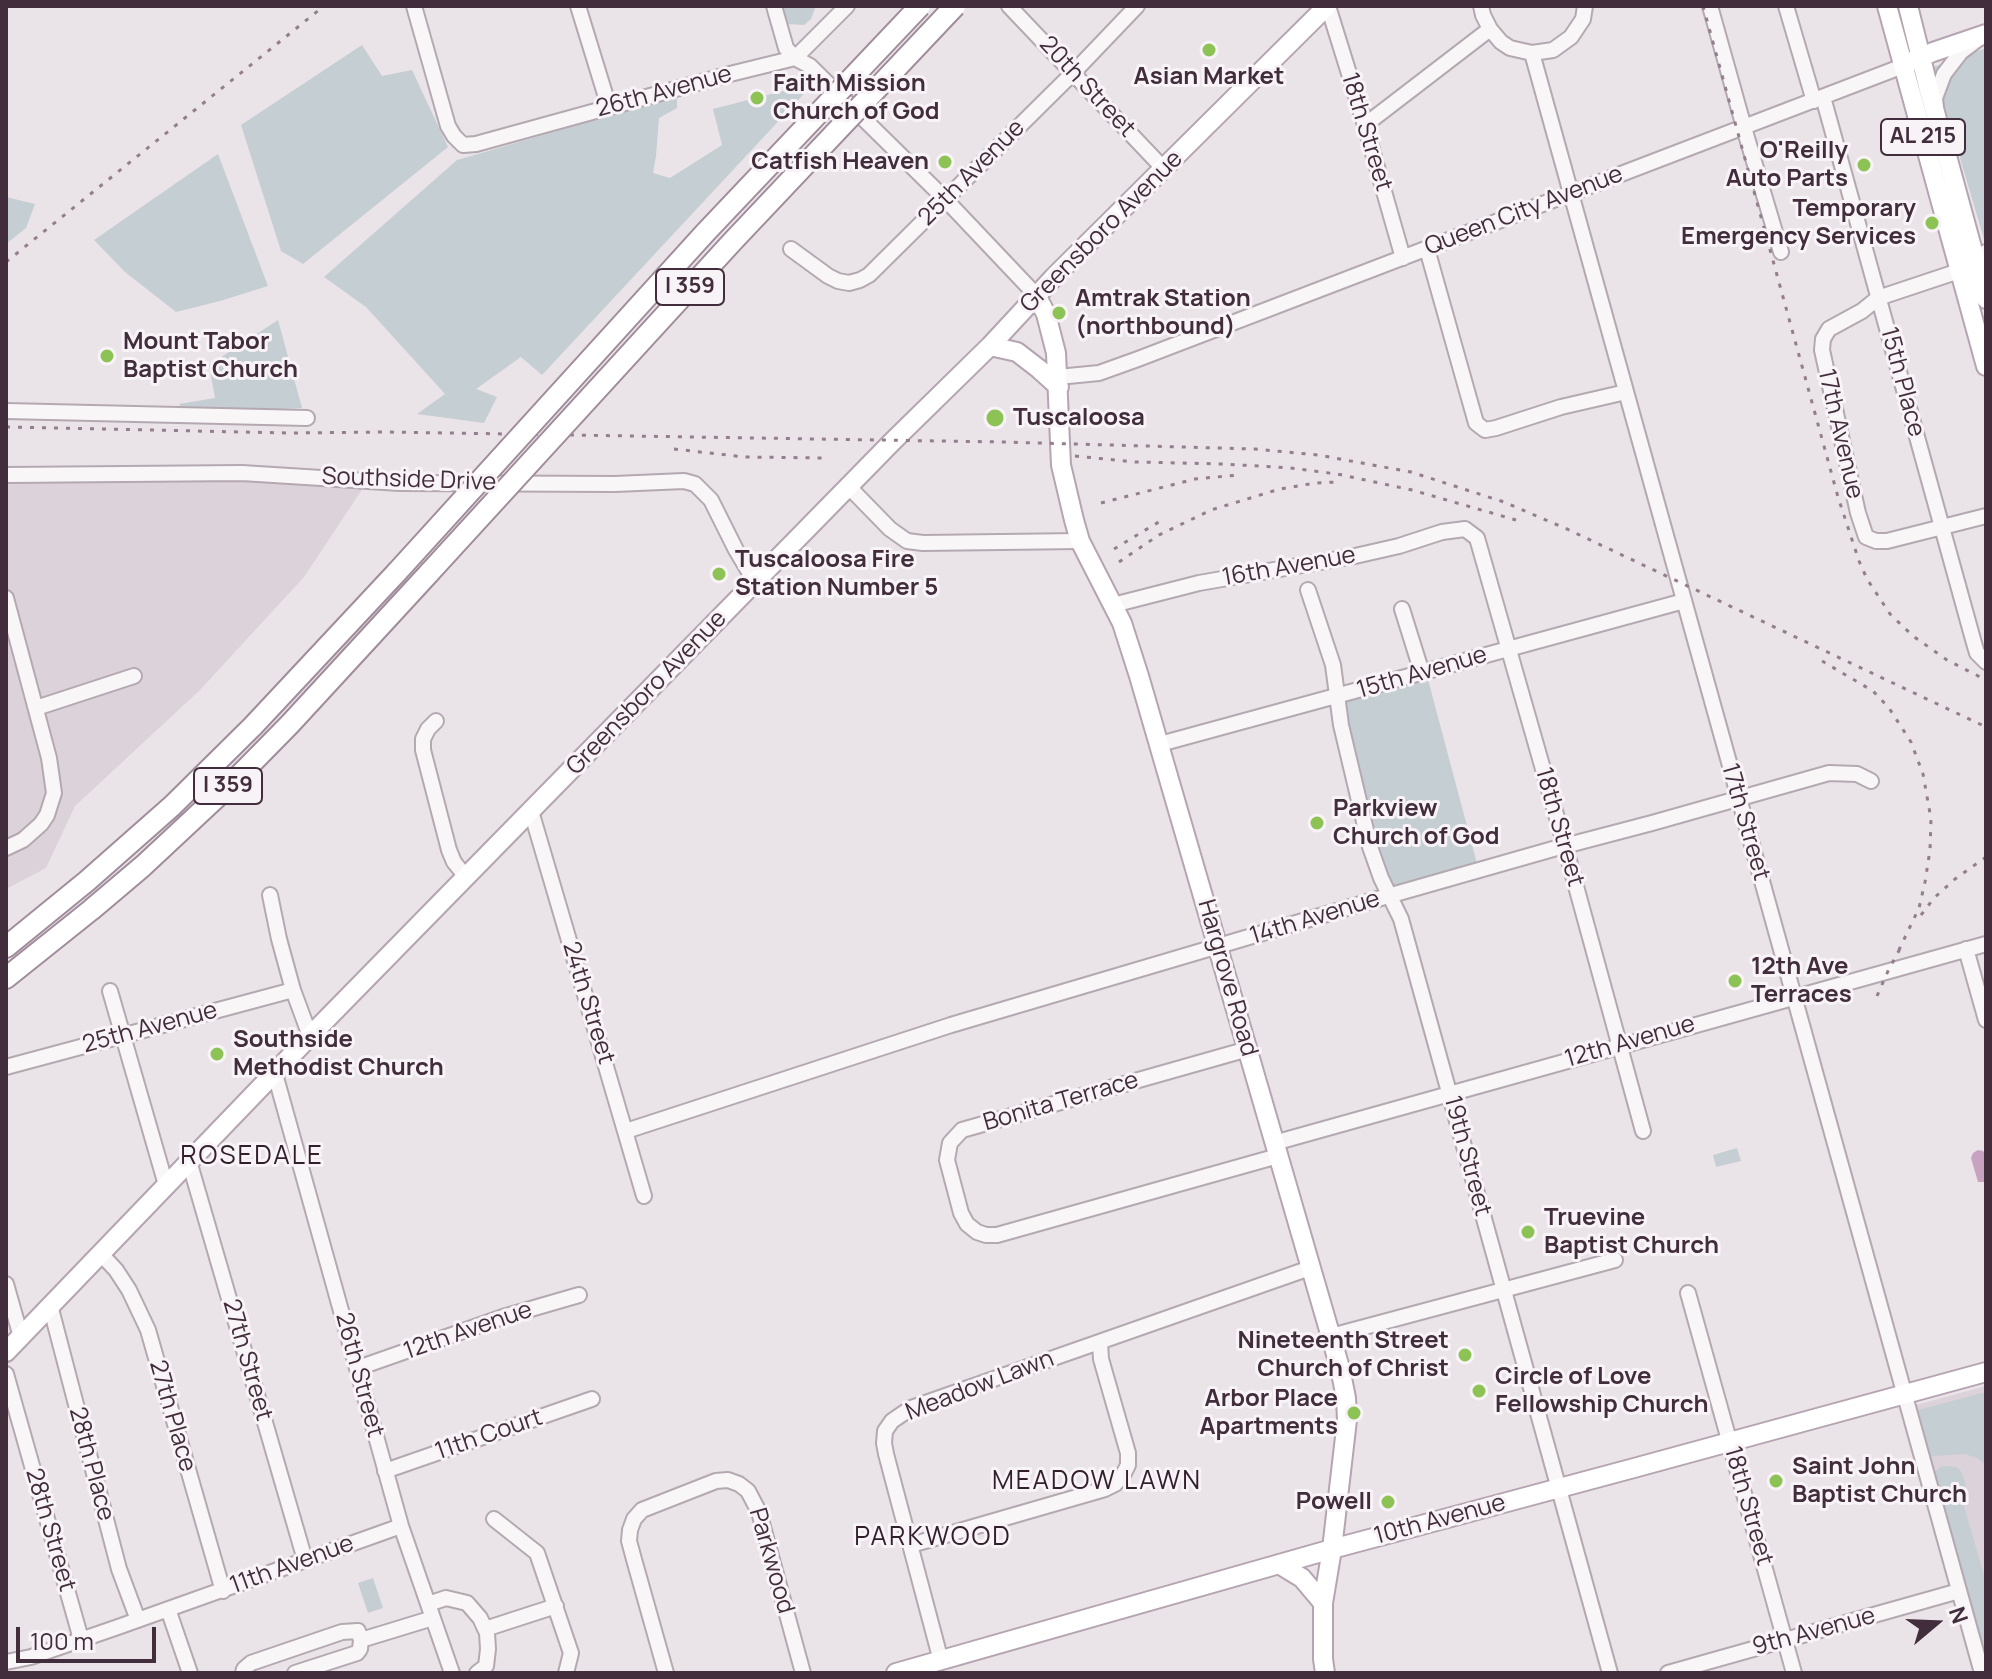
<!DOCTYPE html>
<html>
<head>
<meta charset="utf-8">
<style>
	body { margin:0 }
	#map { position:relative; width:1992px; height:1679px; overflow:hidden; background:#eae4e9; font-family:Manrope,sans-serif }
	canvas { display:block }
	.frame { position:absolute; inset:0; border:8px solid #412d3b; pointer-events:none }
	.north { position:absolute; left:1896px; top:1583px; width:80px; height:80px; -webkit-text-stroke:6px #f8f3f7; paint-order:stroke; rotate:71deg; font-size:22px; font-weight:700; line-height:32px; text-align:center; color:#412d3b }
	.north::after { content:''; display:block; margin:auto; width:28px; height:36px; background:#412d3b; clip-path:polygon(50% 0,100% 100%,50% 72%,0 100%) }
	.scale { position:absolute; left:16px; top:1627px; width:140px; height:36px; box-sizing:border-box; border:4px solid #412d3b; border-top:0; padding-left:10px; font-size:24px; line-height:28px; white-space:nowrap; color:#412d3b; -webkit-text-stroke:6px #f8f3f7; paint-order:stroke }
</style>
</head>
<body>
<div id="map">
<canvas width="1992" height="1679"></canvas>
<div class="frame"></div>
<div class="north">N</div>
<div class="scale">100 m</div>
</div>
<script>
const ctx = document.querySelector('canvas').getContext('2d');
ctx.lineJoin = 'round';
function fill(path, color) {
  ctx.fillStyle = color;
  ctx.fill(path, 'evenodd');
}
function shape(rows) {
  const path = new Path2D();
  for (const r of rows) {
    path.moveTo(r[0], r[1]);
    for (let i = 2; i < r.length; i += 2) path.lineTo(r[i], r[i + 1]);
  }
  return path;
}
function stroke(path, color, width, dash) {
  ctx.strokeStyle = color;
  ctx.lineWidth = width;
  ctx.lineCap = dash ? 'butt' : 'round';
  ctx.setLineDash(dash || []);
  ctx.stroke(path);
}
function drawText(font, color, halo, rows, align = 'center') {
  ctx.font = font + ' Manrope,sans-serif';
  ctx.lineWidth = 6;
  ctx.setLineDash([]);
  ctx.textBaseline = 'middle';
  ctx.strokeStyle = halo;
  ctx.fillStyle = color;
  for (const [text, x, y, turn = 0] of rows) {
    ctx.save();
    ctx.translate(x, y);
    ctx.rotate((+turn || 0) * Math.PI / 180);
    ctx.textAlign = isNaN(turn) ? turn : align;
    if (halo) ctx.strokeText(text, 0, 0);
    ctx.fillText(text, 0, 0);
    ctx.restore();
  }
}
const built = shape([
	[6,473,244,479,363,488,304,577,200,690,75,806,46,868,6,889],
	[1986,1386,1986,1656,1916,1405]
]);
const green = shape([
	[783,6,816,6,811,19,804,25,786,24,781,7],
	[362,45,382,76,412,70,448,147,303,264,281,251,241,125],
	[1986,48,1986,246,1933,67],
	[814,83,542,375,521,357,476,389,497,397,484,423,417,414,445,394,366,307,324,277,457,160,677,96,677,108,659,118,656,156,653,173,670,178,722,145,713,109],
	[218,154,268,286,220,301,176,312,125,272,94,240],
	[6,197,35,204,26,228,6,244],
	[278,320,302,408,255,410,182,410,179,404,215,398,209,365],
	[1426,672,1479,871,1389,896,1336,697],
	[1737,1148,1741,1161,1716,1167,1713,1155],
	[1986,1392,1986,1465,1977,1458,1965,1454,1931,1456,1918,1410],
	[1949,1466,1958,1468,1962,1473,1966,1486,1959,1489,1986,1582,1986,1656,1935,1472,1940,1467],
	[373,1578,383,1608,368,1613,358,1583]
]);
const water = shape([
	[1978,1150,1983,1151,1986,1155,1986,1182,1978,1182,1971,1158,1973,1153]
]);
const minor = shape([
	[414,6,448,126,454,136,463,145,476,144,730,74,795,58,847,6],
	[578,6,609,107],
	[774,6,786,48,795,58,810,66,945,199,1036,295],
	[1009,6,1164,169],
	[1328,6,1365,125,1403,258],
	[1481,6,1483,15,1490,29,1501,42,1510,48,1532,53,1553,50,1571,37,1583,19,1585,6],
	[1710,6,1747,138,1781,252],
	[1786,6,1814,101],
	[1532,53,1982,1673],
	[1823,97,1974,643,1977,653,1986,662],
	[1936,108,1935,98,1944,74,1961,52,1977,40],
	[1365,125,1490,29],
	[791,249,828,276,838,281,849,283,860,280,869,275,1073,73,1137,6],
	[1427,249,1476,423,1485,430,1496,428,1561,407,1626,392],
	[1986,252,1959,271,1878,298,1862,311,1829,329,1823,339,1822,350,1858,513,1866,537,1876,541,1887,541,1986,516],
	[1058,377,1099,373,1138,359,1903,66],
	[6,411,307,418],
	[6,475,242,473,400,483,615,484,684,481,695,484,711,500,736,550,755,582],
	[849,487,890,529,907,541,923,543,1080,541],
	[1308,590,1333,665,1341,725,1370,847,1381,878,1401,919,1610,1673],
	[6,598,49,758,54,793,47,815,41,824,23,840,6,848],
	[1113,605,1199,583,1355,556,1399,546,1442,532,1465,529,1477,538,1565,846,1643,1131],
	[1402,609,1422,673],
	[36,708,134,676],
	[436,721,428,729,423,739,423,750,449,850,454,862,466,877],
	[1160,744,1684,601],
	[531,811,644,1196],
	[270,895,279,939,293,990,310,1036],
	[1966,949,1986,1020],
	[110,991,166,1185],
	[1248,1049,962,1130,950,1143,947,1160,961,1213,967,1224,977,1232,986,1235,997,1235,1278,1156],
	[6,1067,293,990],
	[275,1074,401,1526,452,1673],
	[626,1131,951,1025,1374,900,1553,849,1652,823,1829,773,1857,774,1871,781],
	[1274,1143,1986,944],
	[189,1161,305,1560],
	[100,1253,116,1270,129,1290,148,1330,223,1591],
	[6,1284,21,1337],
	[1688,1293,1794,1673],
	[50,1305,119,1569,138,1620],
	[1331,1336,1615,1260],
	[358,1368,503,1317,579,1295],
	[6,1374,81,1639],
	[385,1471,592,1399],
	[494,1519,537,1553,571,1653,566,1673],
	[911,1545,1105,1489,1115,1484,1123,1475,1128,1465,1128,1453,1101,1359,1100,1342],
	[428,1604,446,1598,467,1603,480,1618,487,1633,488,1649,486,1666,477,1673],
	[168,1609,190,1673],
	[485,1629,556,1606],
	[941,1661,886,1454,884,1443,885,1431,892,1421,911,1408,1310,1268],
	[6,1662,31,1657,118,1627,401,1526],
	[243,1673,244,1669,251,1663,342,1632,358,1631,361,1640],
	[295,1673,357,1653,360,1649,361,1640,433,1618],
	[666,1673,635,1563,629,1541,630,1530,634,1519,642,1510,716,1481,728,1480,739,1484,748,1491,759,1512,803,1673],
	[1668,1673,1959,1591]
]);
const major = shape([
	[1887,6,1986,366],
	[1908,6,1929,90,1986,299],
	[1912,61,1933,52,1986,34],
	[1036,295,1046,314,1056,353,1061,465,1074,520,1080,541,1122,623,1139,676,1340,1368,1346,1398,1347,1420,1332,1549,1323,1603,1323,1659,1325,1673],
	[990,346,1017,352,1039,369,1059,387],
	[6,1352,310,1036,893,441,990,346,1054,277,1327,6],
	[1279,1564,1302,1578,1323,1603],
	[896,1673,1332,1549,1634,1468,1986,1372]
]);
const highway = shape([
	[6,947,87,881,172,806,253,726,397,572],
	[6,978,91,910,143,866,233,782,290,724,430,572]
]);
const rail = shape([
	[1703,6,1838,497,1859,561,1867,579,1890,614,1913,636,1947,660,1986,680],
	[6,262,324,6],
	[6,427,291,433,386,432,1002,442,1255,449,1318,455,1411,472,1504,502,1567,529,1986,727],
	[674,449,745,457,823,458],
	[1075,456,1135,462,1224,464,1290,468,1337,474,1412,490,1516,520],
	[1101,503,1195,479,1238,475],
	[1114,549,1162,520],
	[1119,562,1159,535,1211,510,1280,489,1315,483,1337,482],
	[1822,661,1873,691,1889,708,1911,742,1923,774,1931,819,1930,850,1925,882,1919,908,1897,954],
	[1921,915,1934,898,1955,879,1986,857],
	[1877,996,1888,971,1902,945]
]);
const highwayBridge = shape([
	[397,572,705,233,920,6],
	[430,572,732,242,955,6]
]);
const markers = [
	[1209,50,8,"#8dc355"],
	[757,98,8,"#8dc355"],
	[945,162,8,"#8dc355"],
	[1864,165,8,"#8dc355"],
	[1932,223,8,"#8dc355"],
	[1059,313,8,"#8dc355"],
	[107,356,8,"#8dc355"],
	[995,418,10,"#8dc355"],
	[719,574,8,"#8dc355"],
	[1317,823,8,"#8dc355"],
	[1735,981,8,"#8dc355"],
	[217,1054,8,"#8dc355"],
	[1528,1232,8,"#8dc355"],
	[1465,1355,8,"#8dc355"],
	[1479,1391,8,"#8dc355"],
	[1354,1413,8,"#8dc355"],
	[1776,1481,8,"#8dc355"],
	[1388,1502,8,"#8dc355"]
];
const shields = [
	[1923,137,84],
	[690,287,68],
	[228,786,68]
];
const shieldNames = [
	["AL 215",1923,137],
	["I 359",690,287],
	["I 359",228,786]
];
const poiNames = [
	["Asian Market",1209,77,"center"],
	["Faith Mission",773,84],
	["Church of God",773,112],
	["O'Reilly",1848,151,"right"],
	["Auto Parts",1848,179,"right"],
	["Catfish Heaven",929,162,"right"],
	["Temporary",1916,209,"right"],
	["Emergency Services",1916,237,"right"],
	["Amtrak Station",1075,299],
	["(northbound)",1075,327],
	["Mount Tabor",123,342],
	["Baptist Church",123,370],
	["Tuscaloosa",1013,418],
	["Tuscaloosa Fire",735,560],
	["Station Number 5",735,588],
	["Parkview",1333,809],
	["Church of God",1333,837],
	["12th Ave",1751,967],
	["Terraces",1751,995],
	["Southside",233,1040],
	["Methodist Church",233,1068],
	["Truevine",1544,1218],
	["Baptist Church",1544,1246],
	["Nineteenth Street",1449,1341,"right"],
	["Church of Christ",1449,1369,"right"],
	["Circle of Love",1495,1377],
	["Fellowship Church",1495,1405],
	["Arbor Place",1338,1399,"right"],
	["Apartments",1338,1427,"right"],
	["Saint John",1792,1467],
	["Baptist Church",1792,1495],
	["Powell",1372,1502,"right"]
];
const streetNames = [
	["20th Street",1087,87,47],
	["26th Avenue",664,92,-15],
	["18th Street",1366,132,73],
	["25th Avenue",972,173,-45],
	["Queen City Avenue",1524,211,-21],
	["Greensboro Avenue",1102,232,-45],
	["15th Place",1902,382,75],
	["17th Avenue",1840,434,77],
	["Southside Drive",409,480,2],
	["16th Avenue",1289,567,-10],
	["15th Avenue",1422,673,-16],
	["Greensboro Avenue",647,693,-46],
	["17th Street",1745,822,74],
	["18th Street",1559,827,74],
	["14th Avenue",1315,918,-17],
	["Hargrove Road",1227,978,74],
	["24th Street",588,1003,73],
	["25th Avenue",150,1028,-15],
	["12th Avenue",1630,1042,-16],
	["Bonita Terrace",1061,1102,-16],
	["19th Street",1467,1156,75],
	["12th Avenue",468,1331,-19],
	["27th Street",247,1360,74],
	["26th Street",359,1375,75],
	["Meadow Lawn",980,1386,-21],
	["27th Place",172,1416,74],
	["11th Court",489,1435,-19],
	["28th Place",91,1464,75],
	["18th Street",1748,1506,74],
	["10th Avenue",1440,1520,-15],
	["28th Street",50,1530,74],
	["Parkwood",771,1561,74],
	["11th Avenue",292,1565,-20],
	["9th Avenue",1814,1632,-15]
];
const neighbourhoodNames = [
	["ROSEDALE",252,1157],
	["MEADOW LAWN",1097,1482],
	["PARKWOOD",933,1538]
];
fill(built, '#dcd2d9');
fill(green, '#c5ced3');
fill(water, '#c7a2c1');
stroke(minor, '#b4a9b1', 18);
stroke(major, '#b5a4b1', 22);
stroke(highway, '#a08c9b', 24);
stroke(minor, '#f9f6f8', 14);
stroke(major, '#fff', 18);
stroke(highway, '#fff', 20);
stroke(rail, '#937e8d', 3, [4, 8]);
stroke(highwayBridge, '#a08c9b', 24, []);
stroke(highwayBridge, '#fff', 20);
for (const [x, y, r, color] of markers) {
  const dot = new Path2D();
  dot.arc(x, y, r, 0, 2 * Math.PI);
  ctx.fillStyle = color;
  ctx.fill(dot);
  stroke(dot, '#f8f3f7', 3);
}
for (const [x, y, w] of shields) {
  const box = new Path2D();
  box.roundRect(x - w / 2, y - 18, w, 36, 6);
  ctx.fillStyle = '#f8f3f7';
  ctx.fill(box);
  stroke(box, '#412d3b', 2);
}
drawText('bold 22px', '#412d3b', null, shieldNames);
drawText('bold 24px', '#412d3b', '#f8f3f7', poiNames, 'left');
drawText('24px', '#412d3b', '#f8f3f7', streetNames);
ctx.letterSpacing = '2px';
drawText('26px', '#321f2c', '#f8f3f7', neighbourhoodNames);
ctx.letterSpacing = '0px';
</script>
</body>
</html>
